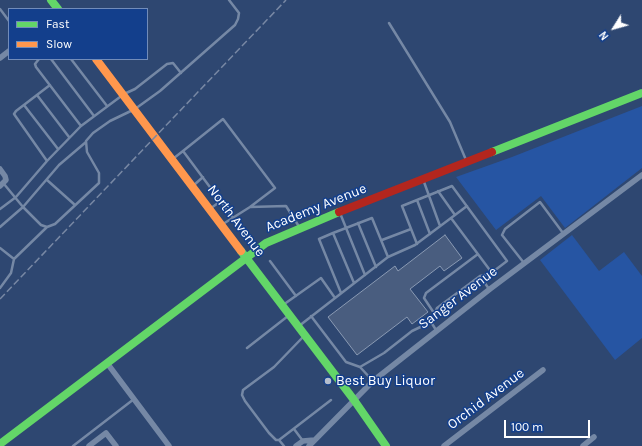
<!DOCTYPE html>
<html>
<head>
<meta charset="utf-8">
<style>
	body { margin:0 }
	#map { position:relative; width:642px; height:446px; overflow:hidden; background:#2e4771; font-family:Karla,sans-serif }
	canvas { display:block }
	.legend { position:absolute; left:8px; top:8px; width:140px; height:52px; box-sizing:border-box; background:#133f8c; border:1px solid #718cba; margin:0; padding:5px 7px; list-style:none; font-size:12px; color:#fff }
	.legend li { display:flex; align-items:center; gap:8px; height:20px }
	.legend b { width:20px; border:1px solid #718cba }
	.north { position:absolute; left:594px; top:8px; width:40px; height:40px; -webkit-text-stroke:3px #133f8c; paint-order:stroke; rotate:233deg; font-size:11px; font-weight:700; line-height:16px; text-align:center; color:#fff }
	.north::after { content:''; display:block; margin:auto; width:14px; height:18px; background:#fff; clip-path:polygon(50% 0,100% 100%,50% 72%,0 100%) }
	.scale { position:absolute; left:504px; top:420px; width:86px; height:18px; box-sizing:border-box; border:2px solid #fff; border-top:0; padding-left:5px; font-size:12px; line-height:14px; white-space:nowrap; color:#fff; -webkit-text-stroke:3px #133f8c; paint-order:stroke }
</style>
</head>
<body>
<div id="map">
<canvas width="642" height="446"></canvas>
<ul class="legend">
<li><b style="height:5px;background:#63d668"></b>Fast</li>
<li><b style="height:5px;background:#ff974d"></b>Slow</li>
</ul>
<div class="north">N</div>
<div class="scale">100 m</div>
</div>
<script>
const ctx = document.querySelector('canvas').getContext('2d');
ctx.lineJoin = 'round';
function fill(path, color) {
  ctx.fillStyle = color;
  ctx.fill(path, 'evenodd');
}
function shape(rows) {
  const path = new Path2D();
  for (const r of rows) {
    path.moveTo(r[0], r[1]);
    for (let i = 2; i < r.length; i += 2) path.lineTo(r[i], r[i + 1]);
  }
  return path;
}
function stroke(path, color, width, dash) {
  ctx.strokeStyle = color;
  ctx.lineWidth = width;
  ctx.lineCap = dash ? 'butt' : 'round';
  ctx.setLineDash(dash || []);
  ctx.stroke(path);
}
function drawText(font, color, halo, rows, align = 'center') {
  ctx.font = font + ' Karla,sans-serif';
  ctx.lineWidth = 3;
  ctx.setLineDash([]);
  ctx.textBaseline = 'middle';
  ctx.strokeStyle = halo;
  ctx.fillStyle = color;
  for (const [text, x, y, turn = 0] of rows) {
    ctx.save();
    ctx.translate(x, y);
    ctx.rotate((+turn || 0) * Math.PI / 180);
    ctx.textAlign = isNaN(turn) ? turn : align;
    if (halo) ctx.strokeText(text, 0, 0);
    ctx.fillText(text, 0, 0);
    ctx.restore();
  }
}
const green = shape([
	[642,106,642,168,565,228,541,196,496,230,456,177,512,157],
	[572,235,599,271,624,252,642,276,642,338,615,360,540,260]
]);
const building = shape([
	[445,235,462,258,444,271,440,266,410,289,428,312,412,324,407,317,357,355,328,317,395,266,398,271,445,235]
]);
const lane = shape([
	[0,9,9,21],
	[389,23,450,122,466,160],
	[39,59,35,64,36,67,81,126],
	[51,59,94,116],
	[71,59,107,106],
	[37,95,69,137],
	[24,105,58,149],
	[174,158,183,151],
	[47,161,14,114,16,111,50,85],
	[47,180,75,205],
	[424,182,440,226],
	[4,184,23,207,41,225,47,227,55,224,99,183,99,173,87,152,86,141,93,133,110,121,135,109,160,91,235,25,238,19,239,13,229,0],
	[194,185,203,177],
	[438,191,455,215],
	[417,200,430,234],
	[211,208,221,201],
	[0,209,16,197,47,161,81,126,124,94,135,89,167,64,173,63,181,73],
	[340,213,365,275],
	[233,218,183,151,223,119,275,188,250,207],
	[451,218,492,273],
	[358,223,376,267],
	[223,224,250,207,286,206,298,225],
	[0,227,23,207,59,165,86,142],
	[333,233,372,218,388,257],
	[382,240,411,229],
	[0,248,14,259],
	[270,261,296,296],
	[524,263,502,235,505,229,540,202,563,233],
	[480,276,489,289],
	[0,288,11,273,14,259,47,227],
	[341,293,319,239,333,233,354,283],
	[283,305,321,278,335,298],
	[434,313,424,298,426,293,478,254],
	[311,316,346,362,360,367,372,380],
	[431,322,436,330],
	[299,326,388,257,415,245,467,206],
	[247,348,288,316],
	[360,367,384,353,412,331,431,322,437,308,480,276,490,274,507,261,452,186,402,206,417,244],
	[294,429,303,441],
	[279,440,331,400],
	[73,446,134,399],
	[284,446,279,440,276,440,269,433,245,401,242,395,243,390,274,367,303,337]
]);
const street = shape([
	[0,58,9,51],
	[0,169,5,176,6,180,0,186],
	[107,363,169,446],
	[89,446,106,433,116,446],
	[296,446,303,441,314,440],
	[309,446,373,381,490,289,642,175],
	[444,446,543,370],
	[583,446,594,437]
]);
const fast = shape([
	[51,0,58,9],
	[492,152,642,93],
	[241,251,354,400,386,446],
	[0,444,266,243,339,212]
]);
const slow = shape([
	[96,59,241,251]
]);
const jam = shape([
	[339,212,492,152]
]);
const rail = shape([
	[0,299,286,0]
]);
const markers = [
	[328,381,4,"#b6bfcd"]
];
const streetNames = [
	["Academy Avenue",316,208,-22],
	["North Avenue",236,221,53],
	["Sanger Avenue",458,298,-37],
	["Orchid Avenue",486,399,-37]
];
const poiNames = [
	["Best Buy Liquor",336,381]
];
fill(green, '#2655a3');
fill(building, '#495d7f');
stroke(building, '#8a9ab3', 1);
stroke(lane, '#7588a5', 2.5);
stroke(street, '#7588a5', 5.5);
stroke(fast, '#63d668', 8);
stroke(slow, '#ff974d', 8);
stroke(jam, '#b3261e', 8);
stroke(rail, '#7888a4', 1.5, [7, 3]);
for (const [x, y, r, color] of markers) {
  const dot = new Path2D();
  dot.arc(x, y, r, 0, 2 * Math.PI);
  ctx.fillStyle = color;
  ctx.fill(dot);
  stroke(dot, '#133f8c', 1.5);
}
drawText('14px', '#fff', '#133f8c', streetNames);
drawText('14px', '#fff', '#133f8c', poiNames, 'left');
</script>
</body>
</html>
